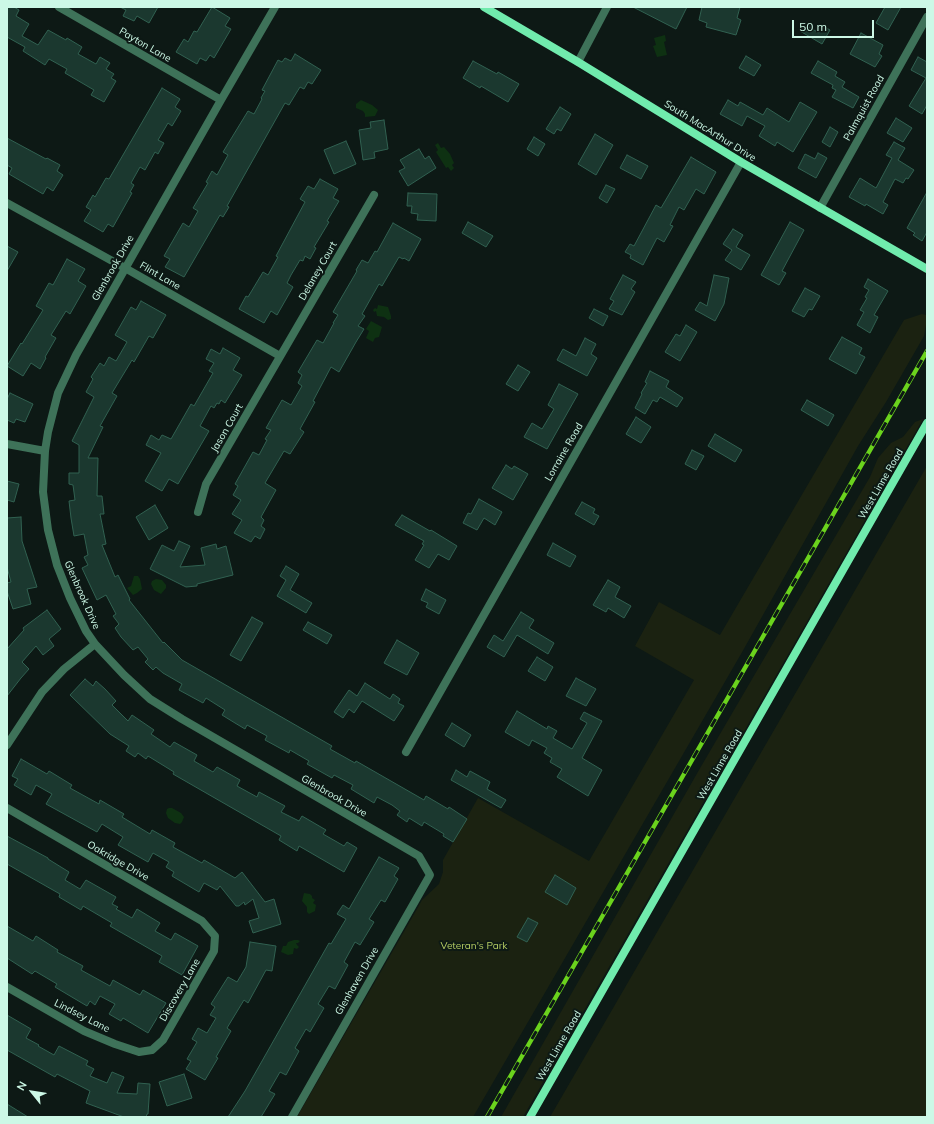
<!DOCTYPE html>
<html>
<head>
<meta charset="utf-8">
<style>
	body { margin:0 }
	#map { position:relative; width:934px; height:1124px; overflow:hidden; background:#0d1915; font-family:Mulish,sans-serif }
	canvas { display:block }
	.frame { position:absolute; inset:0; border:8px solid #ccf8e6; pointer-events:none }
	.north { position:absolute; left:12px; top:1072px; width:40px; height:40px; -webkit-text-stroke:3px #0d1915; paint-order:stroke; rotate:300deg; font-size:11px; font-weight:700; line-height:16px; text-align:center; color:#ccf8e6 }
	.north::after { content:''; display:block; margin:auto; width:14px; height:18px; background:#ccf8e6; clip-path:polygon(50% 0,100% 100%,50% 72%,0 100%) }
	.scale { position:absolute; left:792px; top:20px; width:82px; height:18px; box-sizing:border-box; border:2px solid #ccf8e6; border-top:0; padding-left:5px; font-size:12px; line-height:14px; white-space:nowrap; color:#ccf8e6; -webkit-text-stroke:3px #0d1915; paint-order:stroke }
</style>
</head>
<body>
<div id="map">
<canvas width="934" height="1124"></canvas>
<div class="frame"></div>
<div class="north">N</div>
<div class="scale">50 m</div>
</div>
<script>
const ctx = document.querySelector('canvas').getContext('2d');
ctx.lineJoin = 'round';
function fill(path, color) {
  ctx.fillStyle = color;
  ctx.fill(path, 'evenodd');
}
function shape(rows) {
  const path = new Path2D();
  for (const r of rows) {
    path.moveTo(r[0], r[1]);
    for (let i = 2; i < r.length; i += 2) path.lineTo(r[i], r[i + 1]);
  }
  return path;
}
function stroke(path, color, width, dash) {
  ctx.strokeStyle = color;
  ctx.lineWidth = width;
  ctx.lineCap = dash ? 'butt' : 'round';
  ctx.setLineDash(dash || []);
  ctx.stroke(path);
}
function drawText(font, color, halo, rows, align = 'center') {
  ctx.font = font + ' Mulish,sans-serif';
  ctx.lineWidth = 4;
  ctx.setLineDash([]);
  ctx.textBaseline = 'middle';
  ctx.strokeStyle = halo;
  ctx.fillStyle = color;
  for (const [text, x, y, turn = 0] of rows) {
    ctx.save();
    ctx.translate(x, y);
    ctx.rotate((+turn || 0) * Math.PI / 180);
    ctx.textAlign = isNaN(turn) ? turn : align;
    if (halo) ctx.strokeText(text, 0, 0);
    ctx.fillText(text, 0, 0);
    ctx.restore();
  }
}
const green = shape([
	[922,314,926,315,927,319,924,336,886,402,858,446,741,654,473,1117,297,1117,417,909,422,900,439,884,443,872,443,860,478,798,589,861,694,680,635,646,659,602,720,635,904,320],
	[923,419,523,1117,501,1117,699,770,870,477,878,458,891,443,903,437,915,422],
	[927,466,927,1117,550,1117]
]);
const water = shape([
	[665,35,666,41,664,42,667,55,657,57,653,46,656,45,654,38],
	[361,100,372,105,378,110,375,116,365,117,365,114,363,111,356,108,356,104],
	[438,143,441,148,444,147,450,154,454,163,452,165,454,168,451,171,448,167,446,168,436,152,438,150,435,145],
	[378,305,388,307,391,316,391,319,388,320,384,317,377,316,376,311,374,312,373,310,375,308,377,309],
	[371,321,382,327,379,337,375,338,373,342,366,338,369,331,366,329],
	[134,576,138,576,140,579,142,589,137,593,133,595,127,588,131,586],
	[156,579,162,580,166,585,166,588,161,594,154,590,151,584,152,581],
	[169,808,172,808,181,813,184,817,182,822,180,824,175,823,168,818,166,813,167,809],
	[304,893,310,894,312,896,312,898,315,900,313,903,316,905,315,911,309,914,307,912,307,907,302,901],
	[294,940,298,940,300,941,298,943,296,943,297,945,299,947,297,949,294,948,293,954,288,955,281,952,283,946,286,946,288,942]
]);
const building = shape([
	[7,7,14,7,19,10,16,16,29,24,22,36,38,45,48,30,66,40,67,38,82,47,78,54,96,64,100,57,110,63,106,69,114,74,111,78,116,81,104,102,91,95,94,90,65,73,67,69,49,59,45,65,23,51,25,47,7,37,7,7],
	[120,7,158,7,149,23,137,16,134,21,123,16,126,10,120,7],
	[212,7,230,18,225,26,231,29,214,58,210,55,206,61,200,58,197,64,176,52,184,39,188,42,194,31,197,32,212,7],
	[633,7,687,7,676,29,633,7],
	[702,7,740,7,737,18,741,20,736,35,706,27,707,23,699,20,702,7],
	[885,7,901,7,888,30,876,23,885,7],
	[804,24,819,33,823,26,830,30,822,44,800,31,804,24],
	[861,33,883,45,879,54,882,56,875,67,850,54,861,33],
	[295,54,321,70,312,84,308,82,304,89,300,87,289,105,285,103,227,206,229,207,223,217,220,215,184,277,165,267,170,259,164,256,183,223,189,227,198,211,193,208,208,183,206,182,212,171,217,175,228,155,223,152,248,111,254,114,262,99,261,98,265,91,262,90,278,60,282,62,285,58,291,61,295,54],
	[746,56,761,65,754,76,739,68,746,56],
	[918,57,927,62,927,105,922,114,909,106,926,78,911,70,918,57],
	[473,61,497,74,498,72,519,84,508,102,481,86,480,88,463,78,473,61],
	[818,61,837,72,835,76,845,82,842,87,859,97,853,108,832,97,836,90,832,88,833,85,811,73,818,61],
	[162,88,180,99,175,107,181,111,172,126,168,123,158,140,164,143,158,154,155,152,145,170,140,167,131,183,134,185,130,192,132,193,113,227,108,224,103,232,84,221,91,210,86,207,93,195,95,197,106,178,109,179,162,88],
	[728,100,738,106,740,102,763,115,767,108,789,122,800,102,817,112,793,152,777,142,775,146,759,136,765,126,747,116,742,126,720,114,728,100],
	[560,107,571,114,561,131,557,129,554,134,546,129,560,107],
	[896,118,912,128,903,142,887,133,896,118],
	[384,120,388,149,374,152,375,158,363,160,359,130,371,128,370,122,384,120],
	[830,127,838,132,830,147,822,142,830,127],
	[595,134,613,145,596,175,578,164,595,134],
	[534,137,545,144,538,156,527,149,534,137],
	[7,138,46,159,47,158,60,165,57,171,63,175,53,191,47,187,43,194,9,174,12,168,7,165,7,138],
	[346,141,356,164,334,174,324,150,346,141],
	[894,142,905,148,898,160,914,170,908,179,906,178,903,183,895,179,883,202,888,205,883,214,866,204,865,206,849,197,860,178,876,188,892,158,886,155,894,142],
	[419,149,425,159,429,156,436,168,408,186,399,171,405,168,400,160,419,149],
	[818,153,827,158,816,178,798,168,805,154,815,159,818,153],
	[627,155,648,166,641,179,620,168,627,155],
	[691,157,716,172,704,194,696,189,684,210,679,207,670,225,673,226,664,242,657,238,643,265,630,258,631,255,625,252,630,244,634,246,656,205,661,208,691,157],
	[320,179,338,189,333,198,339,201,327,221,329,222,314,247,316,248,310,259,305,256,303,261,300,260,291,275,287,283,293,287,277,315,271,311,264,323,239,309,246,296,248,297,263,272,268,275,278,257,276,256,305,202,300,199,308,186,314,189,320,179],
	[606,185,615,189,607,203,599,198,606,185],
	[927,192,927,232,922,241,913,235,915,233,907,228,927,192],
	[408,193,437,194,436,221,417,220,418,214,411,213,412,206,407,206,408,193],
	[468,222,493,236,486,247,462,233,468,222],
	[790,222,804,230,782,271,786,273,779,285,761,275,790,222],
	[393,223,421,239,409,261,404,258,403,259,399,257,382,286,379,284,362,314,365,316,358,326,364,329,356,342,339,372,331,367,313,401,315,402,300,429,304,432,290,454,284,451,265,483,276,490,261,517,264,520,261,526,265,529,260,539,255,536,251,542,234,533,242,520,232,514,241,500,233,495,238,486,235,484,253,452,259,455,267,440,265,439,271,430,266,428,282,400,291,405,302,386,298,383,302,375,298,372,317,340,323,343,334,323,333,323,338,315,333,312,357,271,356,270,362,260,368,263,375,251,377,252,393,223],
	[733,229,743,235,736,247,750,255,741,270,725,260,732,250,723,244,733,229],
	[7,246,18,252,7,271,7,246],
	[67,259,85,269,78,281,86,286,70,314,66,311,51,335,56,338,45,357,46,358,40,369,31,363,23,376,7,366,21,343,22,344,43,310,36,306,49,283,53,285,67,259],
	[623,275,636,282,631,289,635,292,622,315,609,309,614,301,610,299,623,275],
	[714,275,729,278,724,304,715,321,695,310,700,302,707,306,714,275],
	[868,279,888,291,874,315,878,317,870,333,857,325,864,312,860,310,867,298,865,297,869,290,864,287,868,279],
	[805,288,820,296,812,310,809,309,804,317,792,311,805,288],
	[141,301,166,315,153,338,149,336,134,362,132,360,112,393,117,396,100,426,103,427,88,458,98,458,97,496,102,496,104,514,100,514,106,544,102,545,115,577,118,575,130,599,129,600,163,643,164,642,182,660,332,746,330,749,355,763,356,761,424,800,426,796,448,809,449,807,467,819,453,842,443,836,444,834,424,822,422,826,409,818,407,822,397,815,400,811,392,805,377,797,374,803,351,789,353,785,334,775,332,778,307,764,309,761,290,750,289,753,265,740,267,736,247,725,245,729,235,723,222,715,225,710,206,698,203,703,179,690,182,684,163,673,156,667,153,670,145,662,148,659,138,647,133,650,121,637,115,628,119,624,113,616,116,614,106,595,97,600,82,568,88,565,84,557,88,555,84,534,74,536,71,518,69,501,75,500,73,485,69,484,69,473,79,473,79,445,72,441,94,397,86,392,93,379,91,377,100,363,104,366,109,357,116,361,127,342,115,335,131,307,136,310,141,301],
	[594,309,608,316,603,326,589,318,594,309],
	[686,325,697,332,680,361,665,352,676,334,680,336,686,325],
	[842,337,862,348,859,354,865,357,856,374,829,359,842,337],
	[585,338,596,344,591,354,597,358,587,376,557,360,563,349,576,356,585,338],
	[223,348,240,358,233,370,242,375,225,403,221,400,219,404,217,403,214,408,211,406,200,426,209,431,178,484,169,479,162,491,145,481,161,453,146,445,151,435,159,440,162,435,171,439,191,404,194,406,213,373,209,371,214,363,206,359,211,349,220,354,223,348],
	[518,365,530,372,518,391,506,384,518,365],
	[650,371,669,381,666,387,683,398,677,407,660,397,657,402,653,400,645,414,635,408,642,394,641,393,647,383,645,382,650,371],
	[559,384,578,394,547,449,524,437,532,423,542,429,554,409,548,405,559,384],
	[10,393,33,404,25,422,16,419,14,423,7,420,7,399,10,393],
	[807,400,834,415,828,426,801,410,807,400],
	[636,417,651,427,641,443,626,434,636,417],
	[715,434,742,450,735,462,708,446,715,434],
	[692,450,704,456,696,470,685,464,692,450],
	[506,465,512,469,514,466,528,474,513,500,492,488,506,465],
	[7,481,19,484,14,502,7,500,7,481],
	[479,499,502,512,495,525,484,518,477,530,463,523,468,513,471,514,479,499],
	[582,502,595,509,593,513,599,516,594,525,575,514,582,502],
	[155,505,168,528,149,540,136,517,155,505],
	[402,515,430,531,431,530,457,546,449,560,438,554,429,568,415,560,424,545,422,544,424,541,395,525,402,515],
	[21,517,22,541,37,587,27,589,31,604,13,609,7,591,7,583,11,582,7,567,7,518,21,517],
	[179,541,190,546,180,567,205,565,201,548,216,544,217,549,226,546,233,575,197,584,197,586,186,587,150,569,162,545,174,551,179,541],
	[553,543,576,556,570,567,547,555,553,543],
	[286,566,299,574,290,590,312,603,306,613,277,596,286,580,280,576,286,566],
	[608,580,620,587,615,597,631,606,624,618,608,608,606,612,593,605,608,580],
	[426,589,446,600,439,614,426,607,428,603,421,600,426,589],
	[47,610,61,629,49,639,54,646,43,655,36,646,22,662,29,669,21,678,7,696,7,649,24,630,23,628,47,610],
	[521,612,534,620,529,628,554,643,548,654,517,635,504,657,487,647,494,635,503,641,521,612],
	[252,617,263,623,241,661,230,655,252,617],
	[308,622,332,635,327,644,303,630,308,622],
	[397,640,419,653,407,675,384,663,397,640],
	[537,657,553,667,545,681,528,671,537,657],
	[576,678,596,689,586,706,566,696,576,678],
	[85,679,93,686,96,681,105,689,116,701,112,705,128,721,132,715,154,730,151,734,170,747,174,742,197,755,194,761,213,772,217,767,240,780,237,786,257,797,259,792,285,806,281,812,299,821,302,816,326,830,323,834,344,846,347,842,357,848,344,872,299,846,297,851,279,840,281,836,173,774,174,772,148,756,146,759,138,753,135,757,126,751,129,746,110,734,70,695,85,679],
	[365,683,390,699,393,694,400,699,398,703,404,706,394,721,362,701,354,713,349,709,343,718,334,712,349,690,357,696,365,683],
	[517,711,547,729,548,726,557,731,553,738,572,749,587,723,580,719,584,712,602,721,582,758,602,770,588,796,557,777,562,769,550,762,552,758,544,753,547,748,532,740,529,746,505,732,517,711],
	[452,723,471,735,464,747,445,735,452,723],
	[21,759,47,774,49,771,72,785,70,788,99,804,100,800,124,814,122,817,150,834,152,830,175,843,173,847,202,863,204,860,235,878,242,872,265,902,274,899,281,924,253,933,249,921,259,918,253,899,245,905,244,902,239,906,236,906,220,886,217,890,204,883,199,892,172,876,174,872,166,867,169,862,153,853,148,862,118,845,123,837,102,824,97,832,46,804,52,794,36,785,31,795,14,785,18,779,12,776,21,759],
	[456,770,467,777,470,771,490,782,487,789,506,800,501,808,451,780,456,770],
	[7,836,48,858,48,859,69,872,65,880,80,889,86,880,116,897,112,904,118,907,116,909,132,918,137,909,160,923,155,931,171,940,175,933,198,946,182,975,159,962,162,956,110,926,112,923,83,906,81,910,59,897,60,894,7,864,7,836],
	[379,857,399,868,394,876,398,879,385,902,381,900,369,919,374,922,360,945,355,942,344,962,348,965,335,989,329,986,318,1004,324,1008,310,1032,306,1029,295,1048,299,1051,286,1075,280,1072,269,1091,275,1094,261,1117,228,1117,245,1091,329,943,331,944,346,919,337,914,343,905,349,909,379,857],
	[555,875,576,888,567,905,545,892,555,875],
	[528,918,538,923,527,942,517,937,528,918],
	[7,926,33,941,36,936,58,950,57,952,83,966,81,970,110,986,113,980,140,995,143,990,166,1003,148,1033,123,1018,121,1021,109,1014,115,1004,100,996,95,1005,90,1001,87,1006,55,987,57,984,35,971,32,974,7,958,7,926],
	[250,942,276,946,272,971,266,970,248,1003,244,1000,227,1028,231,1031,216,1057,218,1058,205,1080,186,1069,191,1061,187,1059,197,1042,192,1039,198,1028,207,1033,216,1018,210,1015,215,1007,211,1004,228,977,237,982,246,967,250,942],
	[7,1015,31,1029,26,1038,39,1045,38,1046,54,1055,59,1046,88,1061,86,1065,94,1069,90,1076,107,1083,112,1072,124,1077,117,1093,137,1094,138,1083,150,1084,148,1114,147,1114,146,1117,124,1117,86,1103,90,1091,57,1074,55,1077,7,1050,7,1015],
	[184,1074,192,1098,167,1106,159,1082,184,1074],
	[7,1104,28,1117,7,1117,7,1104]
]);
const street = shape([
	[59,7,221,100],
	[275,7,221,100,76,355,58,393,48,432,45,451,43,492,48,530,57,565,70,598,86,631,95,644,124,675,150,699,182,719,419,856,430,875,292,1117],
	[578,62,607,7],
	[7,203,125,268,280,356],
	[820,208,927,17],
	[7,444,45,451],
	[198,512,206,484,374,195],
	[7,745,42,692,64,669,95,644],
	[406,752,741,162],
	[7,808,202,921,215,936,214,951,163,1040,152,1050,139,1052,115,1044,84,1031,7,987]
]);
const secondary = shape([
	[484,7,578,62,741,162,927,269],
	[530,1117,927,423]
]);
const rail = shape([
	[487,1117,927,351]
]);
const streetNames = [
	["Payton Lane",145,45,30],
	["Palmquist Road",864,108,-61],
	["South MacArthur Drive",710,131,32],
	["Glenbrook Drive",113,268,-60],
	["Delaney Court",318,271,-60],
	["Flint Lane",160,276,30],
	["Jason Court",227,428,-60],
	["Lorraine Road",564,452,-60],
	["West Linne Road",881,484,-60],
	["Glenbrook Drive",82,595,66],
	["West Linne Road",720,765,-60],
	["Glenbrook Drive",334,796,30],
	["Oakridge Drive",118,861,30],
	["Glenhaven Drive",357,981,-60],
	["Discovery Lane",180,990,-60],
	["Lindsey Lane",82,1016,27],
	["West Linne Road",559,1046,-60]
];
const parkNames = [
	["Veteran's Park",474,946]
];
fill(green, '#1b2211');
fill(water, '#0e3112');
fill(building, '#1b382f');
stroke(building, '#316151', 1);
stroke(street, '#3e7259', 8);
stroke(secondary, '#70ebad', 8);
stroke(rail, '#6bd31d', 4.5);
stroke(rail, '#0d1915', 3, [9]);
drawText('10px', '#ccf8e6', '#0d1915', streetNames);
drawText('10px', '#b6cd63', '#0d1915', parkNames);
</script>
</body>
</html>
